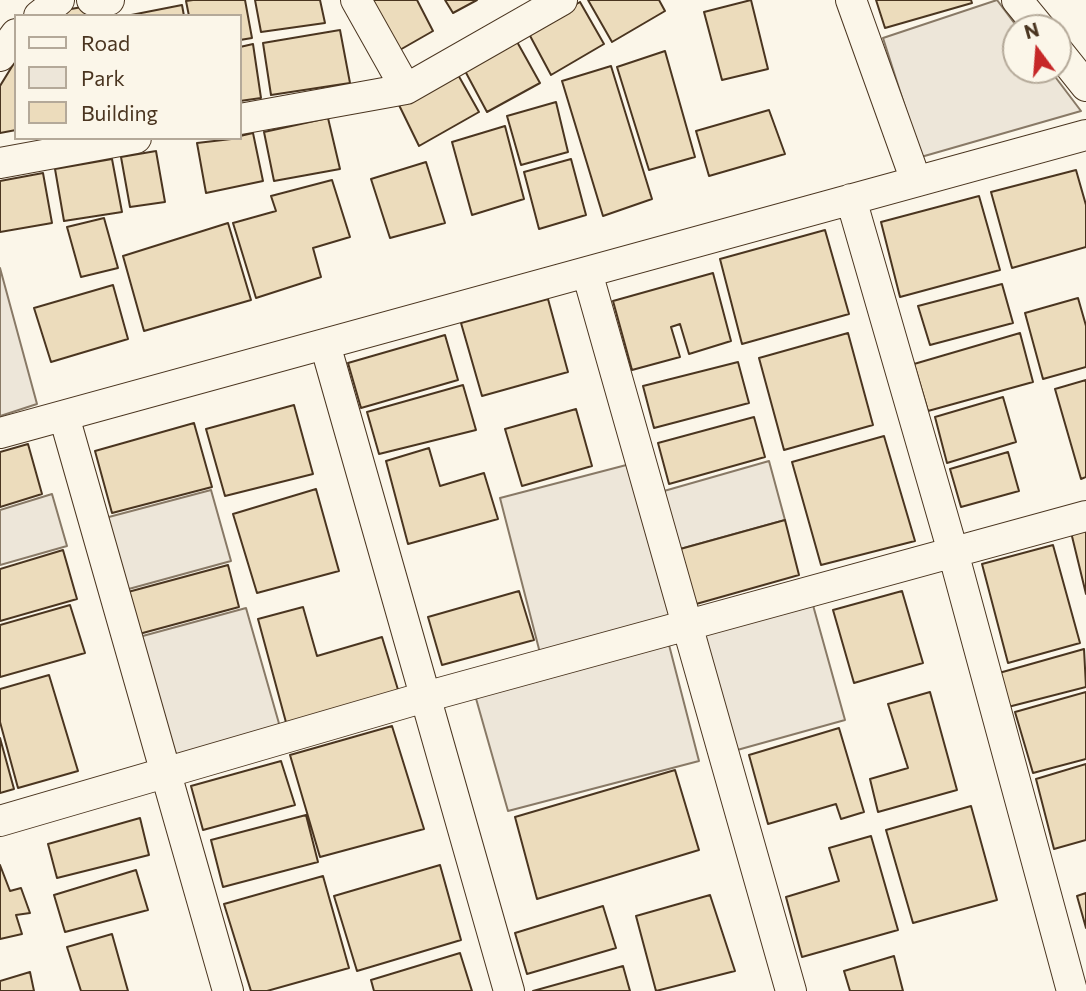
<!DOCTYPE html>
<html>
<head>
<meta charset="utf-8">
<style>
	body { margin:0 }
	#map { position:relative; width:1086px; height:991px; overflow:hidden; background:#fbf6e9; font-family:Commissioner,sans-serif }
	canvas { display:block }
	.legend { position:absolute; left:14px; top:14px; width:228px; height:126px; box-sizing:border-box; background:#fbf6e9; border:2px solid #b4a999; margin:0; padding:9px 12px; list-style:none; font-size:21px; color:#4a3520 }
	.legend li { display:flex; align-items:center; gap:14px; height:35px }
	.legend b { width:35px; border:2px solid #b4a999 }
	.north { position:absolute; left:1002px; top:14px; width:70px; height:70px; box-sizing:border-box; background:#fbf6e9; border:2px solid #b4a999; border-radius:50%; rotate:344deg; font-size:19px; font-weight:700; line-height:28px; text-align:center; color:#4a3520 }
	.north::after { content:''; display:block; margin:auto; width:24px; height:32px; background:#c62828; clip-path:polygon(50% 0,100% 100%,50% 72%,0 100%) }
</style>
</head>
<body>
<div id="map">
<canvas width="1086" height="991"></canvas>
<ul class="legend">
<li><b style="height:9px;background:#fbf6e9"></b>Road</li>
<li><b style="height:19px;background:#ede6d9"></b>Park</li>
<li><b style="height:19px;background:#ecdcbc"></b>Building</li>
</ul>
<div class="north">N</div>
</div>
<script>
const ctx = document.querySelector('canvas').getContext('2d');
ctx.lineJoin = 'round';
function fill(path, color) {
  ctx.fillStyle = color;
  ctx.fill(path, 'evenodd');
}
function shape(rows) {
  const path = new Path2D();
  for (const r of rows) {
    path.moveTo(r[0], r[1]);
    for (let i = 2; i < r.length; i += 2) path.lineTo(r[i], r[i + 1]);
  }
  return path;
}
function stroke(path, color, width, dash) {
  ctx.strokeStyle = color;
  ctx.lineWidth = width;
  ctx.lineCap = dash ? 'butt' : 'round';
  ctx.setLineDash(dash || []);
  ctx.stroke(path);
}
const green = shape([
	[997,0,1018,28,1016,28,1016,70,1050,70,1081,111,921,157,883,38,997,0],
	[0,268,37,404,0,416,0,268],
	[769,461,785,520,673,551,657,493,769,461],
	[634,463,677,619,540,653,500,498,634,463],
	[211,490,231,561,125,590,105,518,211,490],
	[52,494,67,546,0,565,0,510,52,494],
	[811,598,845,720,730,752,697,629,811,598],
	[246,608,280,727,173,757,139,637,246,608],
	[668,641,699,761,508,811,475,695,668,641]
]);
const building = shape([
	[193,0,245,0,252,38,240,40,240,16,189,16,186,1,193,0],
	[255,0,320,0,325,23,261,32,255,0],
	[370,0,417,0,433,31,398,51,370,0],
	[445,0,477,0,453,13,445,0],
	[588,0,659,0,665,11,612,42,588,0],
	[751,0,768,69,722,80,704,12,751,0],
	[876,0,971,0,972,3,885,28,876,0],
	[580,2,604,44,551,75,528,32,580,2],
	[94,5,96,16,55,16,59,11,94,5],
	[182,5,184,16,126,16,182,5],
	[340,30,350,83,271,95,263,43,340,30],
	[516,40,540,83,487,112,464,69,516,40],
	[253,44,261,98,240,101,240,47,253,44],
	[665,51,695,157,649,170,617,67,665,51],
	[16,60,16,130,0,133,0,86,16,60],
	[611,66,652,199,603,216,562,81,611,66],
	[457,73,479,112,419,146,398,103,457,73],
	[556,102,568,152,521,165,507,116,556,102],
	[769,110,785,154,709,176,696,131,769,110],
	[328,118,340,169,274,181,264,132,328,118],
	[505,126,524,199,472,215,452,142,505,126],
	[253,133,263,181,206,193,197,143,240,138,240,136,253,133],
	[156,151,165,202,130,207,121,157,156,151],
	[112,159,122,212,64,221,55,169,112,159],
	[571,159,586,215,539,229,524,172,571,159],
	[426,162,445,223,390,238,371,179,426,162],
	[1076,170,1086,205,1086,247,1012,268,991,192,1076,170],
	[43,173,52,223,0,232,0,181,43,173],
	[332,180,350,237,313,248,321,277,256,298,233,223,276,211,271,196,332,180],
	[979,196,1000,270,900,297,881,222,979,196],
	[104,218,118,268,81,277,67,227,104,218],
	[228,223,251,300,144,331,123,256,228,223],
	[825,230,849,314,742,344,720,259,825,230],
	[713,273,731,341,689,354,680,324,671,327,680,357,632,370,613,301,713,273],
	[1002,284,1013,323,930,345,918,306,1002,284],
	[113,285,128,339,51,362,34,308,113,285],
	[1078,298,1086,326,1086,367,1043,379,1025,313,1078,298],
	[548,299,568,372,482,396,461,323,548,299],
	[848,333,873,425,784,450,759,358,848,333],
	[1020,333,1033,382,928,411,914,364,1020,333],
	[445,335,458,380,361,408,348,363,445,335],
	[738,362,749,403,654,428,643,386,738,362],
	[1086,380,1086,477,1081,479,1055,389,1086,380],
	[463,385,476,430,379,454,367,412,463,385],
	[1003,397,1016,442,947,463,935,417,1003,397],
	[294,405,313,474,225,496,206,429,294,405],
	[576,409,592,466,522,486,505,429,576,409],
	[754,417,765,457,669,484,658,443,754,417],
	[194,423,212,487,112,513,95,451,194,423],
	[884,436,915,541,821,565,792,462,884,436],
	[28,444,42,494,0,507,0,452,28,444],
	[429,448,440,486,484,473,498,519,408,544,386,461,429,448],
	[1008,452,1019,491,961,507,950,469,1008,452],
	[316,489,339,571,257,593,233,514,316,489],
	[785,520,799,575,689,606,673,551,785,520],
	[1086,523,1086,594,1070,528,1086,523],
	[1053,545,1080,643,1008,663,982,564,1053,545],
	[63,550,77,599,0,621,0,569,63,550],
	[228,565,239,607,139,634,128,592,228,565],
	[519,591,534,640,442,665,428,617,519,591],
	[902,591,923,663,854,683,833,610,902,591],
	[70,605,85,653,0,677,0,625,70,605],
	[303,607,317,656,382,637,399,693,287,726,258,619,303,607],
	[1084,649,1086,687,1008,707,999,673,1084,649],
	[49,675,78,771,18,788,0,722,0,689,49,675],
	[930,692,957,790,878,812,870,779,908,768,888,704,930,692],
	[1086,692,1086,759,1033,773,1015,712,1086,692],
	[392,726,424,829,320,857,290,755,392,726],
	[839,728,864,812,841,819,836,804,768,824,749,755,839,728],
	[0,738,14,789,0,793,0,738],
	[281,761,295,805,203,830,191,786,281,761],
	[1086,764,1086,840,1054,849,1036,779,1086,764],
	[675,770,699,850,537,899,515,817,675,770],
	[971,806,997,900,913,923,886,830,971,806],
	[306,815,318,862,223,887,211,840,306,815],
	[140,818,149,855,57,878,48,844,140,818],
	[871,836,898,930,802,957,786,897,839,881,829,848,871,836],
	[0,865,10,891,21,888,30,913,16,915,22,934,0,939,0,865],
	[440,865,461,940,357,971,334,896,440,865],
	[136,870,148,910,65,932,54,895,136,870],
	[323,876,349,968,267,991,251,991,224,904,323,876],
	[1086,893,1086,928,1077,896,1086,893],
	[710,895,735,971,656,991,636,916,710,895],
	[603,906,616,948,527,974,515,933,603,906],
	[112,934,128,991,81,991,67,947,112,934],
	[460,953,472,991,374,991,371,980,460,953],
	[894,956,903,991,850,991,844,971,894,956],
	[623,966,630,991,533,991,623,966],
	[30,972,34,991,0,991,0,981,30,972]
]);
const minor = shape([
	[92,0,99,3,109,0],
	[356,0,406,89],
	[851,0,916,181],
	[1017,0,1040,28],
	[39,16,59,0],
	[1058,51,1086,86],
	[0,56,16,34],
	[240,119,406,89,562,0],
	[0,163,136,138],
	[851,199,953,552,1072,991],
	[587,272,791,991],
	[325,344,509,991],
	[64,416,228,991],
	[0,433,1086,135],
	[0,821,425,697,1086,516]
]);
fill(green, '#ede6d9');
stroke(green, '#887966', 2);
fill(building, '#ecdcbc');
stroke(building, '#4a3520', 2);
stroke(minor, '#4a3520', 32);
stroke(minor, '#fbf6e9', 30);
</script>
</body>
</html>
